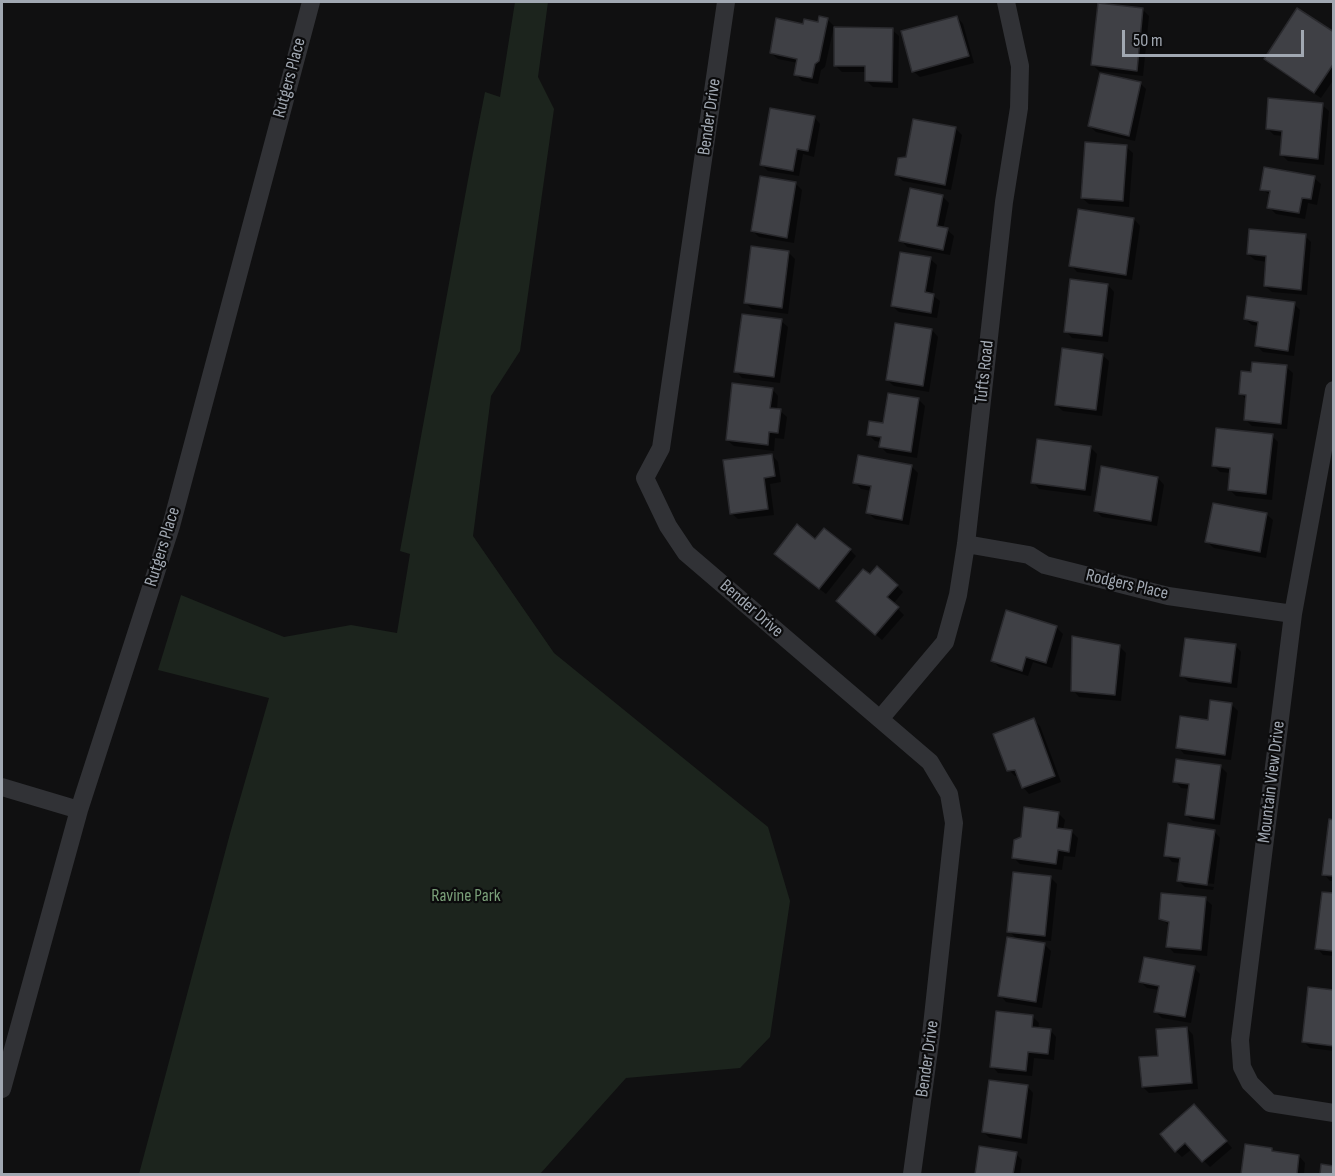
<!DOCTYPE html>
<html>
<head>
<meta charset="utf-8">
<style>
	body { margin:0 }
	#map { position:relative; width:1335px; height:1176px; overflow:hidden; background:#101011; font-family:"Sofia Sans Condensed",sans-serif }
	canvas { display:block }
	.frame { position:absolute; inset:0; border:3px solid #a1a8b2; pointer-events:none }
	.scale { position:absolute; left:1122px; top:30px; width:182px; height:27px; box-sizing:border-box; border:3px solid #a1a8b2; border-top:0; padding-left:8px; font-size:18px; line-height:21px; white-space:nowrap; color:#a1a8b2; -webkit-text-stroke:4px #0b0b0c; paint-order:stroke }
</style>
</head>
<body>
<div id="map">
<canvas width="1335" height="1176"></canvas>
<div class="frame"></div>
<div class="scale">50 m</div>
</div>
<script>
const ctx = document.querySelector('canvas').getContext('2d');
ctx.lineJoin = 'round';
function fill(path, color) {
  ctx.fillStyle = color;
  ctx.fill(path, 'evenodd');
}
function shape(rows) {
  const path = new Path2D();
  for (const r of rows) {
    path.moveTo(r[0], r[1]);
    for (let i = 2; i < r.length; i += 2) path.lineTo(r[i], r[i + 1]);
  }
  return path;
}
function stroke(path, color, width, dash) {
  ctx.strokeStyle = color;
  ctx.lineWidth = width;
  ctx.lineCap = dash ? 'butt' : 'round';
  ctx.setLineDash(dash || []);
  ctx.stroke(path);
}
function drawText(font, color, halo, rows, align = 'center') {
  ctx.font = font + ' "Sofia Sans Condensed",sans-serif';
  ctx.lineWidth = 4.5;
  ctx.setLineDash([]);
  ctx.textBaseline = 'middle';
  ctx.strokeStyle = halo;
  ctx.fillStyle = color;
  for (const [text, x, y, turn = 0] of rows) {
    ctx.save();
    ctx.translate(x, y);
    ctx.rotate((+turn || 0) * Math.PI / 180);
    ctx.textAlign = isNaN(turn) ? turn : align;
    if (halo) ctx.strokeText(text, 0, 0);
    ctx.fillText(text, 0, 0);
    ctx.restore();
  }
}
const green = shape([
	[515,2,548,2,538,77,554,109,520,351,491,396,473,536,554,653,768,827,790,901,770,1037,740,1068,626,1078,540,1174,139,1174,231,830,269,698,158,670,181,595,284,637,351,625,397,633,410,554,400,551,472,158,485,92,500,97]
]);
const shadow = shape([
	[1143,10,1149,16,1143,76,1099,71,1093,65],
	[957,17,963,24,974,63,920,77,913,71],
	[827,19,834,26,825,67,821,70,818,84,802,81,796,74,798,63,778,59,771,53,804,26,819,24],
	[892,30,899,36,898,88,873,87,867,81,867,72,842,72,835,65],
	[1334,34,1334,79,1321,98,1272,65,1266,59],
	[1140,83,1146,89,1135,141,1096,132,1090,126],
	[1322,105,1329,111,1324,165,1288,161,1282,155,1283,136,1274,135,1267,128],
	[814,117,820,124,814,157,803,154,799,176,768,171,762,165],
	[955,128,962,135,951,190,903,181,897,175,907,158],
	[1126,147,1133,153,1129,207,1089,204,1082,198],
	[1314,178,1321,184,1317,205,1308,203,1305,219,1276,214,1269,207,1271,196,1262,189],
	[796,184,802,190,794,243,759,237,753,231],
	[942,196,949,203,943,229,947,230,954,236,950,255,907,247,901,240],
	[1134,219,1140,226,1132,280,1077,272,1071,265],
	[1305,236,1311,242,1307,295,1272,292,1265,286,1267,262,1255,260,1248,254],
	[788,252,795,259,788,314,752,309,745,302],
	[930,259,937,265,932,295,940,301,937,318,899,312,892,306],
	[1108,285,1114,292,1108,342,1072,338,1066,331],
	[1294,304,1300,310,1294,356,1263,352,1256,345,1259,326,1252,325,1245,319],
	[781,321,788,327,780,383,742,378,736,371],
	[932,330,938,337,929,392,894,386,887,380],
	[1102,355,1109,361,1102,416,1063,411,1056,405],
	[1286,367,1293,373,1287,429,1252,426,1245,419,1247,400,1241,394,1252,374],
	[772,389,778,396,777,410,780,411,787,417,784,439,775,438,774,451,734,446,727,440],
	[919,400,925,406,917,458,887,453,881,447,881,442,875,441,868,434],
	[1272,436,1278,442,1272,500,1236,496,1229,489,1231,473,1220,472,1213,465],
	[1090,447,1097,454,1091,496,1039,489,1033,482],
	[772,455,778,462,781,482,770,484,774,515,738,519,731,513],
	[860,457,912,467,918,473,909,525,875,519,868,513,872,491,861,489,855,482],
	[1158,478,1164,485,1157,526,1102,517,1095,510],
	[1266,514,1273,520,1266,558,1214,548,1207,542],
	[850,550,856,556,826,594,782,560],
	[870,577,897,586,903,592,893,604,904,615,882,640,844,607],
	[1056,627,1063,634,1052,668,1033,662,1028,676,999,667,993,661],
	[1235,645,1241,652,1237,688,1189,682,1182,676],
	[1119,646,1126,653,1121,701,1079,697,1073,690],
	[1231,704,1238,711,1231,760,1184,754,1178,747],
	[1033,720,1040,726,1061,782,1029,794,1023,787,1019,776,1015,776,1009,770],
	[1220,766,1227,773,1220,825,1193,821,1186,815,1190,789,1181,788,1175,781],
	[1058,813,1065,820,1063,830,1071,831,1078,838,1075,857,1064,856,1062,870,1020,864,1013,857,1022,838],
	[1334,821,1334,881,1330,881,1324,874],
	[1214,831,1220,838,1214,884,1184,880,1184,883,1214,887,1213,890,1185,887,1178,880,1181,863,1172,862,1166,855],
	[1050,877,1057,884,1051,941,1018,938,1018,940,1009,931],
	[1334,895,1334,956,1323,955,1317,948],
	[1205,899,1212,905,1207,956,1174,953,1168,946,1170,926,1160,918],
	[1008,939,1045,945,1051,951,1042,1008,1006,1002,1000,995],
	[1194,968,1200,974,1191,1023,1162,1018,1155,1011,1159,990,1147,988,1141,982],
	[1334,992,1334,1051,1310,1048,1304,1042],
	[1032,1016,1039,1023,1038,1029,1050,1030,1056,1037,1054,1060,1034,1058,1032,1076,998,1073,992,1066],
	[1187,1028,1193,1035,1198,1089,1149,1093,1143,1087,1160,1057],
	[1027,1086,1033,1093,1027,1144,990,1138,983,1132],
	[1200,1112,1232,1148,1210,1167,1192,1149,1182,1157,1176,1151],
	[1247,1146,1271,1149,1275,1153,1299,1156,1305,1163,1304,1174,1243,1174],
	[980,1148,1016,1154,1022,1160,1020,1174,976,1174]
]);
const building = shape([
	[1098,3,1143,8,1137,71,1091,65,1098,3],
	[1297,8,1334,32,1334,63,1314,93,1264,59,1297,8],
	[819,16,828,18,819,61,815,64,812,78,794,75,797,59,770,53,776,18,803,24,804,19,818,22,819,16],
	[957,16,969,56,912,72,901,31,957,16],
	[834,27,893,28,892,82,865,81,865,66,834,66,834,27],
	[1100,73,1141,82,1129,136,1088,126,1100,73],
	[1268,98,1323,103,1318,159,1280,155,1282,131,1266,129,1268,98],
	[770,108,815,116,808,151,797,149,793,171,760,165,770,108],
	[913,119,956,127,945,185,895,175,898,158,906,157,913,119],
	[1085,142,1127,145,1123,201,1081,198,1085,142],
	[1264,167,1315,176,1311,199,1302,198,1299,213,1267,208,1270,191,1260,190,1264,167],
	[760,176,796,182,787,238,751,231,760,176],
	[910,188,943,195,937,226,948,228,943,250,899,241,910,188],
	[1078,209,1134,218,1126,275,1069,266,1078,209],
	[1249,229,1306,234,1301,290,1264,286,1266,256,1247,254,1249,229],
	[751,246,789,251,782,308,744,303,751,246],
	[900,252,931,257,925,292,934,294,931,313,891,306,900,252],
	[1070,279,1108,284,1102,336,1064,332,1070,279],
	[1247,296,1295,302,1288,351,1255,346,1258,322,1244,319,1247,296],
	[742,314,782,319,774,377,734,372,742,314],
	[895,323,932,329,923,386,886,380,895,323],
	[1062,348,1103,354,1096,410,1055,405,1062,348],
	[1252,362,1287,365,1281,424,1244,420,1246,395,1239,394,1241,371,1251,372,1252,362],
	[732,383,773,388,770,408,781,409,778,433,769,432,768,445,726,440,732,383],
	[888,393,919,398,911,452,879,447,881,437,867,435,869,421,883,423,888,393],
	[1216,428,1273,434,1266,494,1228,490,1230,468,1212,466,1216,428],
	[1037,439,1091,446,1085,490,1031,483,1037,439],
	[772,454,775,476,764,478,768,509,730,514,723,460,772,454],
	[858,455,912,465,902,520,866,513,871,486,853,483,858,455],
	[1101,466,1158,477,1151,521,1094,511,1101,466],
	[1213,503,1267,513,1260,552,1205,542,1213,503],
	[797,524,815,539,824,528,851,549,819,589,774,554,797,524],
	[877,566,898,585,887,597,899,607,875,635,836,601,863,569,870,574,877,566],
	[1006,610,1057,626,1046,663,1026,657,1022,671,991,661,1006,610],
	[1072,636,1120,645,1115,695,1071,691,1072,636],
	[1185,638,1236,644,1231,683,1180,676,1185,638],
	[1210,700,1232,703,1225,755,1176,748,1180,716,1208,720,1210,700],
	[1034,718,1055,776,1022,788,1015,770,1007,771,993,734,1034,718],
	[1176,759,1221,765,1214,819,1185,815,1189,784,1173,782,1176,759],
	[1024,807,1059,812,1057,828,1072,830,1069,852,1058,850,1056,864,1012,858,1014,840,1021,837,1024,807],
	[1329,819,1334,820,1334,876,1322,875,1329,819],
	[1168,823,1215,830,1207,885,1177,881,1180,858,1164,856,1168,823],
	[1013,872,1051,876,1045,936,1007,932,1013,872],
	[1322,892,1334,893,1334,951,1315,949,1322,892],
	[1161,893,1206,897,1201,950,1166,947,1169,922,1159,919,1161,893],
	[1007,937,1045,943,1036,1002,998,996,1007,937],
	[1144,957,1195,966,1185,1017,1154,1012,1159,986,1139,982,1144,957],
	[1308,987,1334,990,1334,1046,1302,1042,1308,987],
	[996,1011,1033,1015,1032,1027,1051,1029,1048,1054,1028,1052,1026,1071,990,1067,996,1011],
	[1187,1027,1192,1083,1142,1087,1139,1057,1158,1056,1156,1029,1187,1027],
	[989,1080,1028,1085,1021,1138,982,1132,989,1080],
	[1194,1104,1227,1141,1202,1162,1185,1143,1175,1152,1160,1134,1194,1104],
	[1245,1144,1272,1148,1272,1151,1299,1155,1297,1174,1241,1174,1245,1144],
	[979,1146,1017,1152,1013,1174,975,1174,979,1146],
	[1321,1164,1334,1166,1334,1174,1320,1174,1321,1164]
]);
const minor = shape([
	[726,2,661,448,645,478,668,526,686,553,930,762,949,794,954,823,931,1035,912,1174],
	[1334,390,1293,614,1240,1040,1242,1067,1250,1083,1270,1103,1334,1113],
	[966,544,1029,555,1045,565,1168,596,1293,614],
	[880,719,945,642,958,595,966,544,1004,202,1019,108,1020,66,1006,2],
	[2,787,79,810],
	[2,1089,79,810,171,526,311,2]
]);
const streetNames = [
	["Rutgers Place",290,78,-75],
	["Bender Drive",710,117,-82],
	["Tufts Road",985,372,-84],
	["Rutgers Place",163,547,-73],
	["Rodgers Place",1127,585,13],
	["Bender Drive",751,609,41],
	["Mountain View Drive",1272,782,-83],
	["Bender Drive",928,1059,-82]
];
const parkNames = [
	["Ravine Park",466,896]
];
fill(green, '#1c241d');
fill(shadow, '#0007');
fill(building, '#3f4045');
stroke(building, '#2a2a2e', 1.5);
stroke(minor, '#313236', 18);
drawText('18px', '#a1a8b2', '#0b0b0c', streetNames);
drawText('18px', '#799e78', '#0b0b0c', parkNames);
</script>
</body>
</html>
